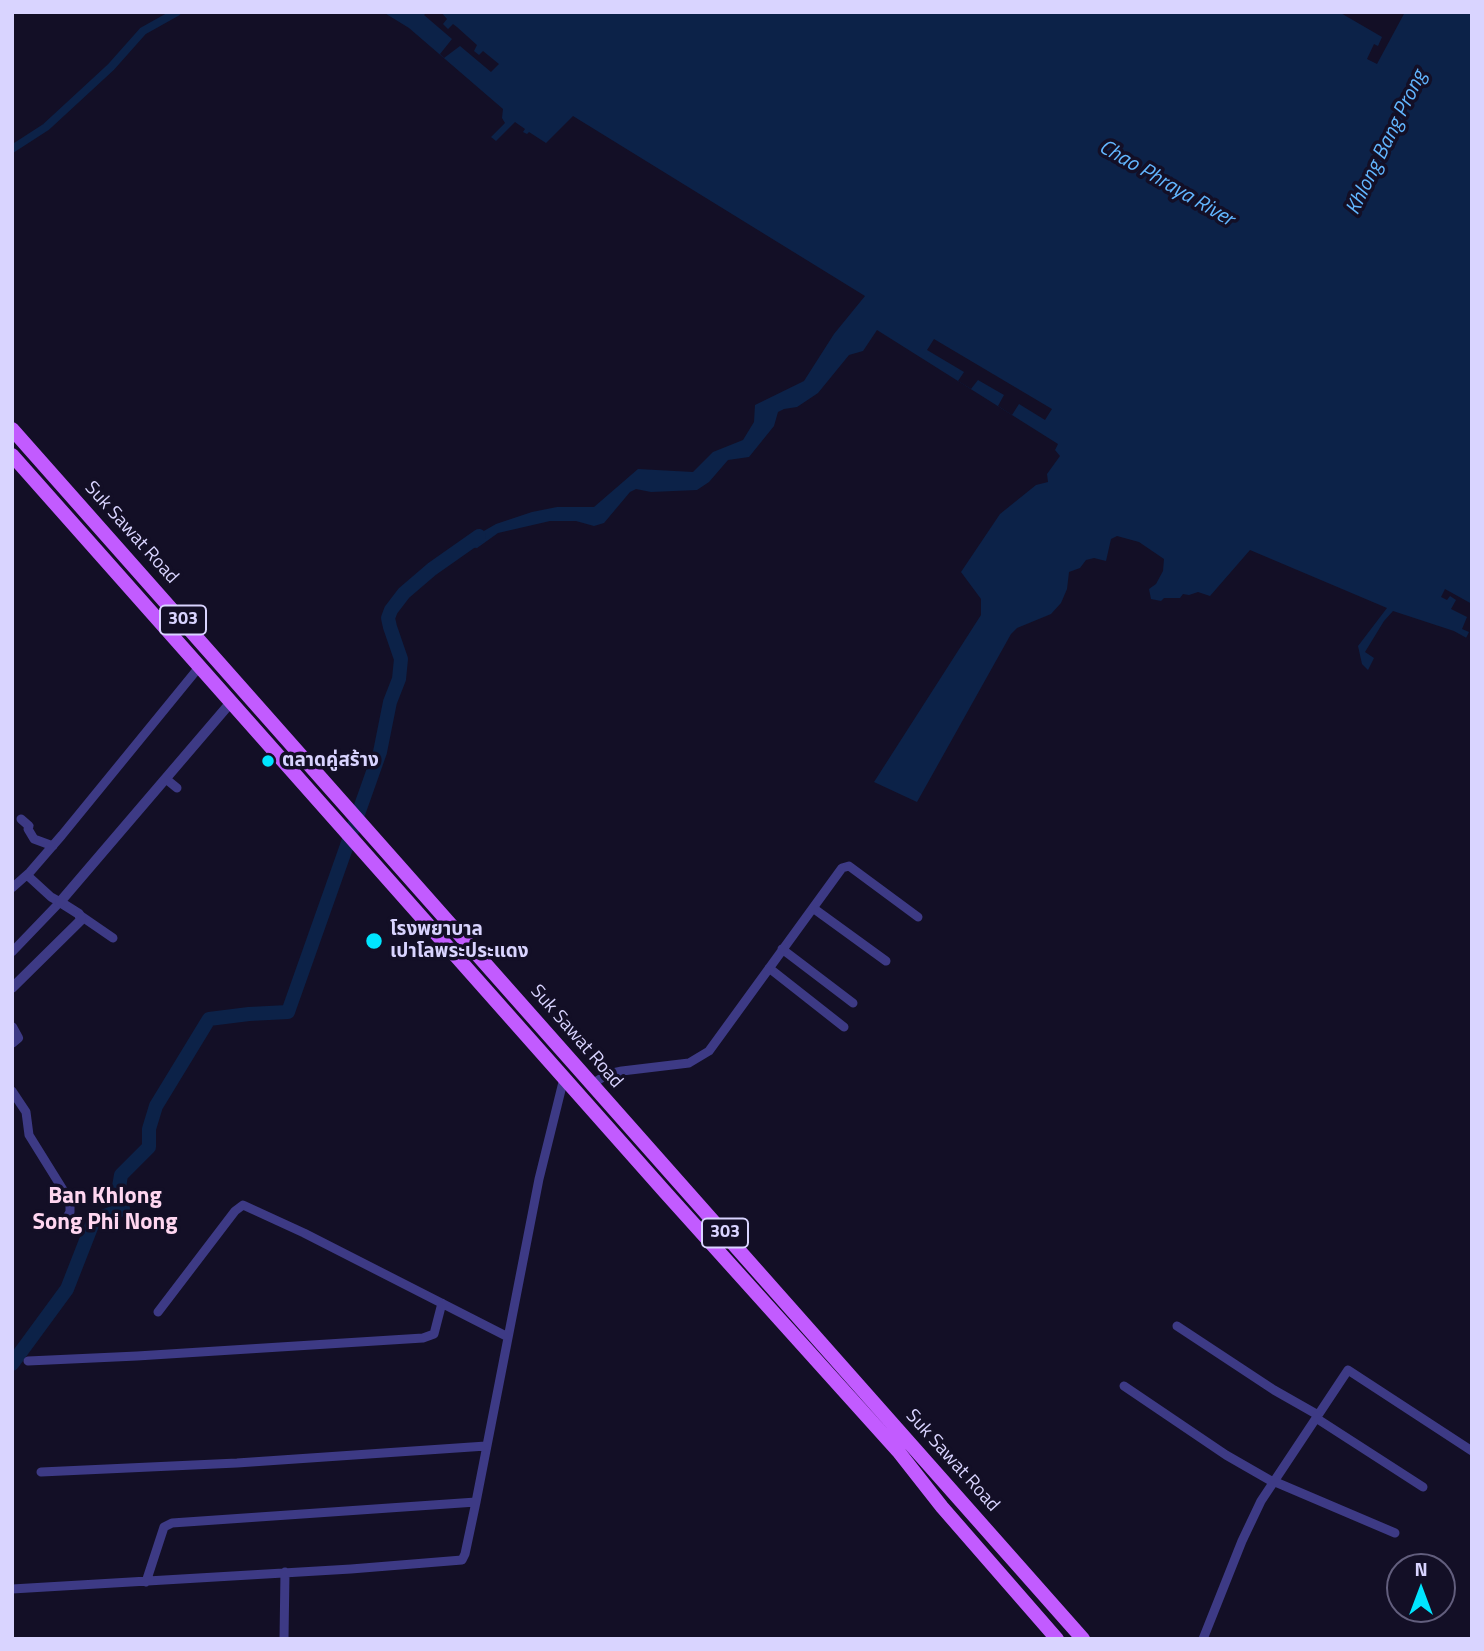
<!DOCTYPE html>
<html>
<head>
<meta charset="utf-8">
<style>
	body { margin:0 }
	#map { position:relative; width:1484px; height:1651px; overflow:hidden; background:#130f26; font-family:"Titillium Web",sans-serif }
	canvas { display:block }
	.frame { position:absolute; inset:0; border:14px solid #d9d4ff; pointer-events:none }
	.north { position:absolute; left:1386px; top:1553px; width:70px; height:70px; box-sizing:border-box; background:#130f26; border:2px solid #625e7d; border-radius:50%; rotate:0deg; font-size:19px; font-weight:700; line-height:28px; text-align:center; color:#d9d4ff }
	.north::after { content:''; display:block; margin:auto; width:24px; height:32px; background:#00e5ff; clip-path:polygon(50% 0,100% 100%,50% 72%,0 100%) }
</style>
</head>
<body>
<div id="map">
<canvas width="1484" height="1651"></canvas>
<div class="frame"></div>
<div class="north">N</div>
</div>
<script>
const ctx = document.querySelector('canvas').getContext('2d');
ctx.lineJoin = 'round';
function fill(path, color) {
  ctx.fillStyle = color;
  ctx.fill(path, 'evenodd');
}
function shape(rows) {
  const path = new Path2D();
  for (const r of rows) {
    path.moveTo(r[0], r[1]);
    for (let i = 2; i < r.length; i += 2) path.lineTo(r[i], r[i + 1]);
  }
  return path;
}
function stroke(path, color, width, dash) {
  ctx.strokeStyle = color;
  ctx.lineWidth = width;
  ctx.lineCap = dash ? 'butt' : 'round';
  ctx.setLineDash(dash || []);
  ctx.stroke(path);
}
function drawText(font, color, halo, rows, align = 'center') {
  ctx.font = font + ' "Titillium Web","Noto Sans Thai",sans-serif';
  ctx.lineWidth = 7;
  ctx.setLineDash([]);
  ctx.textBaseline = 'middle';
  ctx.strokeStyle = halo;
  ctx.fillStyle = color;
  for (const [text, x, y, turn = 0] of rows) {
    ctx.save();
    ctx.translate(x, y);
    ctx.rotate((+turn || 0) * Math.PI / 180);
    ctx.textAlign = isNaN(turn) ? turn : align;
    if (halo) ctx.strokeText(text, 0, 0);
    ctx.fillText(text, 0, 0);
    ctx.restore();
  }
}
const water = shape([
	[383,12,1339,12,1382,37,1378,46,1374,44,1367,59,1377,64,1405,12,1471,12,1472,641,1454,631,1393,611,1384,621,1365,652,1374,658,1368,670,1362,664,1358,646,1387,608,1250,550,1210,596,1198,592,1189,595,1183,594,1180,598,1164,598,1161,601,1151,599,1149,589,1156,584,1163,571,1164,559,1139,542,1117,536,1111,539,1106,561,1094,558,1086,560,1080,568,1069,572,1067,589,1061,603,1051,614,1017,628,1011,634,917,802,874,782,981,615,981,599,961,572,1000,514,1036,485,1048,482,1047,474,1060,456,1055,450,1058,444,877,330,863,351,849,355,818,393,797,407,784,409,778,412,774,426,749,457,728,460,709,482,697,490,651,492,636,489,630,492,604,523,594,526,576,521,550,521,498,533,477,548,466,547,463,543,496,524,532,512,557,507,594,507,638,469,693,472,713,452,743,440,754,422,755,405,804,381,834,334,865,296,573,116,546,143,529,132,527,134,523,132,525,129,515,122,496,141,491,137,505,123,502,118,503,109,409,28]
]);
const pier = shape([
	[427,12,441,12,447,19,443,24,448,29,453,24,457,27,477,45,474,51,479,55,483,51,499,64,491,72,460,46,444,58,440,54,452,39,424,15],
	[934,339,1052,409,1045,420,1019,404,1012,415,998,406,1004,395,978,380,971,389,958,381,964,372,927,350],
	[1445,589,1472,604,1472,641,1466,638,1469,632,1462,629,1467,617,1451,609,1456,600,1450,596,1447,600,1441,597]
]);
const canal = shape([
	[12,149,46,127,111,67,143,31,177,12]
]);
const river = shape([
	[12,1364,67,1289,94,1220,123,1209,119,1187,121,1175,149,1147,149,1129,156,1106,209,1019,249,1014,288,1012,380,752,390,702,399,679,401,659,390,627,388,618,391,610,404,593,432,569,479,536]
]);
const minor = shape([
	[166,779,177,788],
	[21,819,29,826,28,829,34,839,53,846],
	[12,888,30,872,62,835,200,666],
	[813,908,886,961],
	[81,916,113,938],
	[782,949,853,1003],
	[12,952,60,902,51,897,27,875],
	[769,968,844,1027],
	[592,1084,608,1074,622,1071,689,1063,709,1051,842,868,849,866,918,917],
	[12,1091,26,1112,29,1135,70,1201,70,1212,65,1221],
	[158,1312,235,1211,243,1205,304,1233,508,1337],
	[1177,1326,1274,1390,1318,1415],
	[28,1361,137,1356,423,1338,434,1334,442,1303],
	[1124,1386,1226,1455,1273,1482],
	[1316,1418,1423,1487],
	[41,1472,237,1463,486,1446],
	[1273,1481,1395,1533],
	[146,1582,164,1527,172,1523,476,1502],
	[12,1589,351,1569,462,1560,465,1554,476,1502,539,1179,564,1078],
	[284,1639,285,1572],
	[1203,1639,1242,1541,1261,1501,1348,1370,1472,1451]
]);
const tertiary = shape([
	[12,988,81,920,79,914,60,902,232,701],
	[12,1027,18,1038,12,1043]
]);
const primary = shape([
	[12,429,1083,1639],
	[12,455,665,1192,898,1451,942,1507,1057,1639]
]);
const markers = [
	[268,761,7,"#00e5ff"],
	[374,941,9,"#00e5ff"]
];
const shields = [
	[183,620,46],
	[725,1233,46]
];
const shieldNames = [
	["303",183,620],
	["303",725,1233]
];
const streetNames = [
	["Suk Sawat Road",131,533,48],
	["Suk Sawat Road",576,1037,49],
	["Suk Sawat Road",952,1461,48]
];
const poiNames = [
	["ตลาดคู่สร้าง",282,761],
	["โรงพยาบาล",390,930],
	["เปาโลพระประแดง",390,952]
];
const waterNames = [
	["Khlong Bang Prong",1387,143,-64],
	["Chao Phraya River",1166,184,30]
];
const quarterNames = [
	["Ban Khlong",105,1197],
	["Song Phi Nong",105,1223]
];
fill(water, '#0c2248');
fill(pier, '#130f26');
stroke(canal, '#0c2248', 8);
stroke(river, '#0c2248', 14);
stroke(minor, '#3d3a85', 9);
stroke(tertiary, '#3d3a85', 10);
stroke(primary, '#c25bff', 14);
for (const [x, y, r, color] of markers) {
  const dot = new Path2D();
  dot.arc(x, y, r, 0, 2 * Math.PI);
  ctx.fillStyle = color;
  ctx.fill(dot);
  stroke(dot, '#130f26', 2.5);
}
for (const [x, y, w] of shields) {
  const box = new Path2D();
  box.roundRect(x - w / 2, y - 14.5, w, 29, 5);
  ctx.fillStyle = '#130f26';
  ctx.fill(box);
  stroke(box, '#d9d4ff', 2);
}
drawText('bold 18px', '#d9d4ff', null, shieldNames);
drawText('19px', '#d9d4ff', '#130f26', streetNames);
drawText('bold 19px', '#d9d4ff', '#130f26', poiNames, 'left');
drawText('italic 21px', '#62b6ff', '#130f26', waterNames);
drawText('bold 23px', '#ffd6f0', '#130f26', quarterNames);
</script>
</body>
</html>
